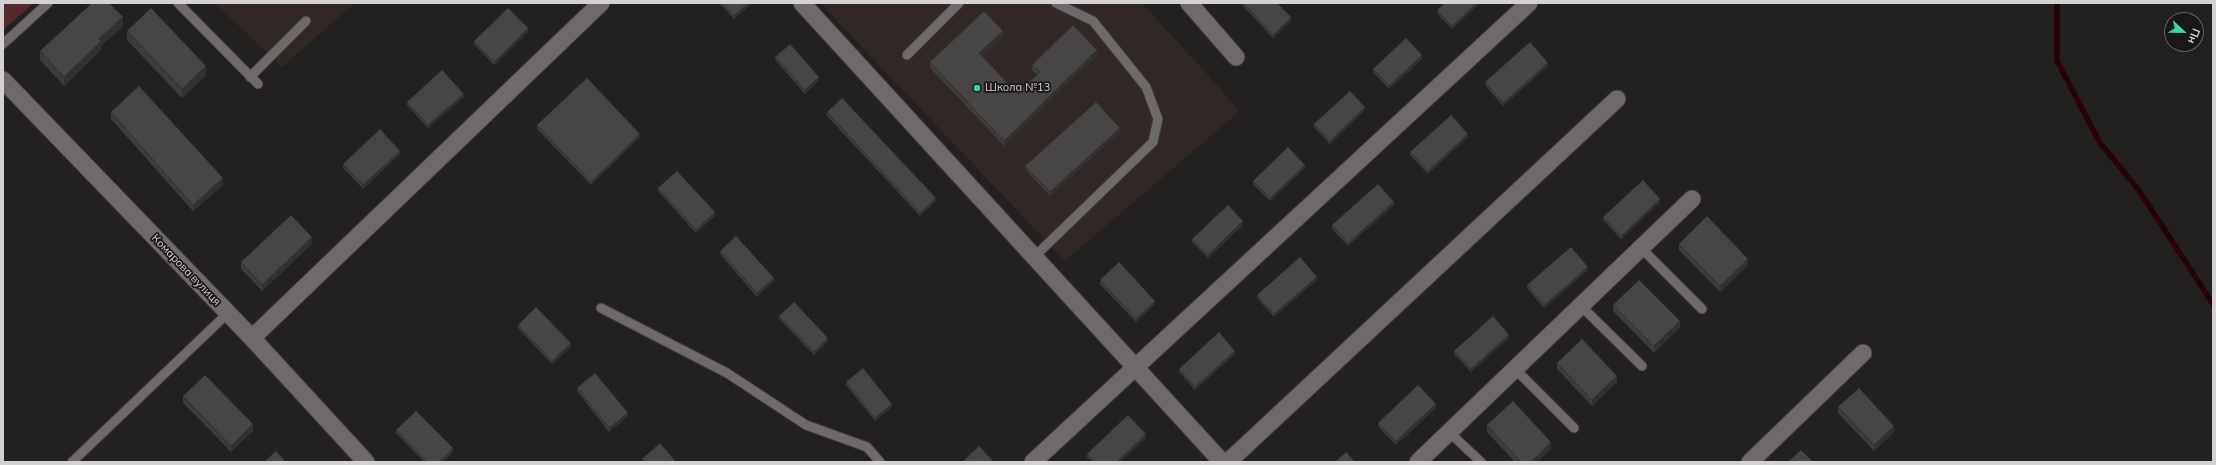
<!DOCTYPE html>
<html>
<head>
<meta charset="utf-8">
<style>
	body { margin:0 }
	#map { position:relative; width:2216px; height:465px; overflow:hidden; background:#232020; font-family:Mulish,sans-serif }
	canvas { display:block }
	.frame { position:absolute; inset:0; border:4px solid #d3d1d1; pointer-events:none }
	.north { position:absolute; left:2164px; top:12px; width:40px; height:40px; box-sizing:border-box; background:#1a1717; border:1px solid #646161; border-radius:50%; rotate:112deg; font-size:11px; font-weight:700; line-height:16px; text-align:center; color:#d3d1d1 }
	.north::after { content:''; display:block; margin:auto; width:14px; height:18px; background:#3bd4a4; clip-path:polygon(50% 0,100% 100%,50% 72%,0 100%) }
</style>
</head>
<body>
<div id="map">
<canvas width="2216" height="465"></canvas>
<div class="frame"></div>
<div class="north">Пн</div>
</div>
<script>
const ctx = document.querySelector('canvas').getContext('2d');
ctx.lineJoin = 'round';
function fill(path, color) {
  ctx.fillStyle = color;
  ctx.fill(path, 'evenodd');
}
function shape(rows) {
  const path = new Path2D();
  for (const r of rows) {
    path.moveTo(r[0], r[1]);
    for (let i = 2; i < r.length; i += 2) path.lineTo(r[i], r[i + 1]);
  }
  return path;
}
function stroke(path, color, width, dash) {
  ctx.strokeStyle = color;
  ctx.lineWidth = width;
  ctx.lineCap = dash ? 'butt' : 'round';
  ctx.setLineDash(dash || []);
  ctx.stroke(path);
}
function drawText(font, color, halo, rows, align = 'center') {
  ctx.font = font + ' Mulish,sans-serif';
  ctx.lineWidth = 3.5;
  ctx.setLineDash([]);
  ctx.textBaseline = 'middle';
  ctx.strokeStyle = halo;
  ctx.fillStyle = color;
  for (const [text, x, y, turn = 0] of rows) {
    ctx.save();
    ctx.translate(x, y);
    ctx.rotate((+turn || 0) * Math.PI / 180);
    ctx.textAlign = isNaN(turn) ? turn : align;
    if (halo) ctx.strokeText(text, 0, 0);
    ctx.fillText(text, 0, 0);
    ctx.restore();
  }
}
const built = shape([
	[215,3,355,3,282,67],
	[820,3,1142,3,1221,89,1239,112,1065,261]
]);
const green = shape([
	[3,3,34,3,3,30]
]);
const stream = shape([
	[2057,3,2057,61,2100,143,2138,189,2213,304]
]);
const lane = shape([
	[178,3,258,84],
	[3,44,48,3],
	[907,55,959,3],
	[250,77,306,21],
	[1641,248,1702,309],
	[1035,256,1153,142,1158,119,1146,87,1093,21,1056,3],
	[1581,306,1642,366],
	[601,308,727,373,806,425,867,447,880,462],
	[1515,369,1574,428],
	[1449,432,1481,462],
	[72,462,228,313]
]);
const street = shape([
	[802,3,1222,462],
	[1189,3,1236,57],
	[3,80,252,338,366,462],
	[252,338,601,3],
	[1033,462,1529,3],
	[1228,462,1617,99],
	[1418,462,1692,199],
	[1750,462,1863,353]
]);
const wall = shape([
	[719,3,752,3,734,19],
	[1240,3,1277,3,1291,21,1273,38],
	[1480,3,1452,29,1437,13,1437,10],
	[123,26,101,46,101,50,64,86,40,60,40,51],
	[127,31,206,75,182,98,127,40],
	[528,32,494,65,474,44,474,41],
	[1003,36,982,56,1017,93,1037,75,1032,70,1032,65,1097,55,1004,146,930,68,930,62],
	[775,57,819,80,805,94,775,60],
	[1422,59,1389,89,1373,72,1373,69],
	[1548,66,1503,106,1485,85,1485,82],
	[464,97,428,128,407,105,407,102],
	[1365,110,1330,144,1314,127,1314,124],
	[111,112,223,185,193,211,111,119],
	[827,112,936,201,920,216,827,116],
	[537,125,640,137,591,185,537,129],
	[1120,132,1050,196,1025,169,1025,166],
	[1468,137,1428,174,1410,155,1410,152],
	[400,154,363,189,343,167,343,164],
	[1305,168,1270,201,1253,184,1253,181],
	[658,188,715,216,696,233,658,191],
	[1660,202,1621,239,1603,220,1603,217],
	[1394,205,1348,246,1332,229,1332,225],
	[1243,225,1208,258,1192,242,1192,239],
	[312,244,262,291,241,269,241,262],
	[1679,244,1748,265,1720,292,1679,250],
	[720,251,774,281,757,297,720,254],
	[1588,270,1544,308,1527,288,1527,285],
	[1100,280,1155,304,1136,322,1100,284],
	[1317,280,1274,317,1257,298,1257,295],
	[1613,305,1680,327,1654,353,1613,311],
	[779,316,828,341,814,355,779,319],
	[518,325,571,347,552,364,518,328],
	[1509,338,1471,372,1454,354,1454,351],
	[1235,354,1195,390,1179,372,1179,369],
	[1557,363,1617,382,1592,406,1557,369],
	[846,382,892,407,875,421,846,385],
	[577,388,628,416,609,432,577,391],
	[183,396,253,431,231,452,183,403],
	[1838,407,1894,432,1874,451,1838,413],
	[1436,408,1396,445,1378,426,1378,423],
	[1487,425,1551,449,1537,462,1515,462,1487,432],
	[396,430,453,452,443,462,424,462,396,433],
	[1146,438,1120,462,1092,462,1087,457,1087,454]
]);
const shadedWall = shape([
	[748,3,752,3,734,19,734,16],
	[1477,3,1480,3,1452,29,1452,26],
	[123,17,123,26,101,46,101,50,64,86,64,77,99,39],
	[1291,17,1291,21,1273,38,1273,35],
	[528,28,528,32,494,65,494,62],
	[1003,31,1003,36,979,58,979,53],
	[1097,50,1097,55,1004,146,1004,141],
	[1422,55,1422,59,1389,89,1389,86],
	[1548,63,1548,66,1503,106,1503,103],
	[206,66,206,75,182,98,182,89],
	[819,77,819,80,805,94,805,90],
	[464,94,464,97,428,128,428,125],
	[1365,107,1365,110,1330,144,1330,141],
	[1120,128,1120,132,1050,196,1050,192],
	[640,134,640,137,591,185,591,182],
	[1468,134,1468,137,1428,174,1428,171],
	[400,151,400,154,363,189,363,185],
	[1305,165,1305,168,1270,201,1270,198],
	[223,178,223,185,193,211,193,205],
	[936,198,936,201,920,216,920,213],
	[1660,199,1660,202,1621,239,1621,236],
	[1394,202,1394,205,1348,246,1348,243],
	[715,212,715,216,696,233,696,230],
	[1243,221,1243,225,1208,258,1208,255],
	[312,237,312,244,262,291,262,285],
	[1748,259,1748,265,1720,292,1720,286],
	[1588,267,1588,270,1544,308,1544,305],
	[1317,277,1317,280,1274,317,1274,314],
	[774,278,774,281,757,297,757,293],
	[1155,301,1155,304,1136,322,1136,319],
	[1680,321,1680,327,1654,353,1654,346],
	[1509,335,1509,338,1471,372,1471,369],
	[828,338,828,341,814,355,814,352],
	[571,343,571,347,552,364,552,361],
	[1235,351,1235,354,1195,390,1195,387],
	[1617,376,1617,382,1592,406,1592,400],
	[892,404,892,407,875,421,875,418],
	[1436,404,1436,408,1396,445,1396,441],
	[628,413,628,416,609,432,609,428],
	[253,424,253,431,231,452,231,446],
	[1894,426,1894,432,1874,451,1874,445],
	[1146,434,1146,438,1120,462,1117,462],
	[1551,442,1551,449,1537,462,1531,462],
	[453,448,453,452,443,462,440,462]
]);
const building = shape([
	[92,3,109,3,123,17,99,39,101,41,64,77,40,51,92,3],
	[722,3,748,3,734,16,722,3],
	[1243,3,1277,3,1291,17,1273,35,1243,3],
	[1445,3,1477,3,1452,26,1437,10,1445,3],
	[151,8,206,66,182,89,127,31,151,8],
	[508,8,528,28,494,62,474,41,508,8],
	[984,11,1003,31,979,53,1017,93,1040,72,1032,65,1073,25,1097,50,1004,141,930,62,984,11],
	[1406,38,1422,55,1389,86,1373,69,1406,38],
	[1530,42,1548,63,1503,103,1485,82,1530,42],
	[790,44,819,77,805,90,775,57,790,44],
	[442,70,464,94,428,125,407,102,442,70],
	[587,78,640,134,591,182,537,125,587,78],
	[139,86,223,178,193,205,111,112,139,86],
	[1350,91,1365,107,1330,141,1314,124,1350,91],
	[842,98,936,198,920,213,827,112,842,98],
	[1096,102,1120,128,1050,192,1025,166,1096,102],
	[1451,115,1468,134,1428,171,1410,152,1451,115],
	[380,129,400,151,363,185,343,164,380,129],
	[1288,147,1305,165,1270,198,1253,181,1288,147],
	[677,171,715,212,696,230,658,188,677,171],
	[1643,180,1660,199,1621,236,1603,217,1643,180],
	[1378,184,1394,202,1348,243,1332,225,1378,184],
	[1228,205,1243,221,1208,255,1192,239,1228,205],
	[291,215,312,237,262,285,241,262,291,215],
	[1707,216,1748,259,1720,286,1679,244,1707,216],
	[736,236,774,278,757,293,720,251,736,236],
	[1571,247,1588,267,1544,305,1527,285,1571,247],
	[1300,257,1317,277,1274,314,1257,295,1300,257],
	[1119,262,1155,301,1136,319,1100,280,1119,262],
	[1639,280,1680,321,1654,346,1613,305,1639,280],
	[794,302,828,338,814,352,779,316,794,302],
	[536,307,571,343,552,361,518,325,536,307],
	[1493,316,1509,335,1471,369,1454,351,1493,316],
	[1219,332,1235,351,1195,387,1179,369,1219,332],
	[1582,339,1617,376,1592,400,1557,363,1582,339],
	[863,368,892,404,875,418,846,382,863,368],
	[595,373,628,413,609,428,577,388,595,373],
	[205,375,253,424,231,446,183,396,205,375],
	[1418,385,1436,404,1396,441,1378,423,1418,385],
	[1859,388,1894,426,1874,445,1838,407,1859,388],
	[1513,401,1551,442,1531,462,1521,462,1487,425,1513,401],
	[416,411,453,448,440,462,427,462,396,430,416,411],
	[1128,415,1146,434,1117,462,1095,462,1087,454,1128,415],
	[660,443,676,462,644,462,642,459,660,443],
	[979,446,994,462,962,462,979,446],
	[1801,450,1813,462,1788,462,1801,450],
	[276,451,286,462,264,462,276,451],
	[1346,452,1355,462,1335,462,1346,452]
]);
const markers = [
	[977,88,4,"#3bd4a4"]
];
const poiNames = [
	["Школа №13",985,88]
];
const streetNames = [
	["Комарова вулиця",186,270,46]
];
fill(built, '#312727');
fill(green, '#55292c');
stroke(stream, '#280207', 5.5);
stroke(lane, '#3d3a3a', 11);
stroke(street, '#3d3a3a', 19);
stroke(lane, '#6e6a6a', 9);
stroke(street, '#6e6a6a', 17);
fill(wall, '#3e3b3b');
fill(shadedWall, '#323030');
fill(building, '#484545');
stroke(building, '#323030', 1);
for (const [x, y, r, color] of markers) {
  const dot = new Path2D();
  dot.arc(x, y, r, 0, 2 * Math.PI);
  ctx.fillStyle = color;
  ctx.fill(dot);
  stroke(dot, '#1a1717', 1.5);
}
drawText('11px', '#d3d1d1', '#1a1717', poiNames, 'left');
drawText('11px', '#d3d1d1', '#1a1717', streetNames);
</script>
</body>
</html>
